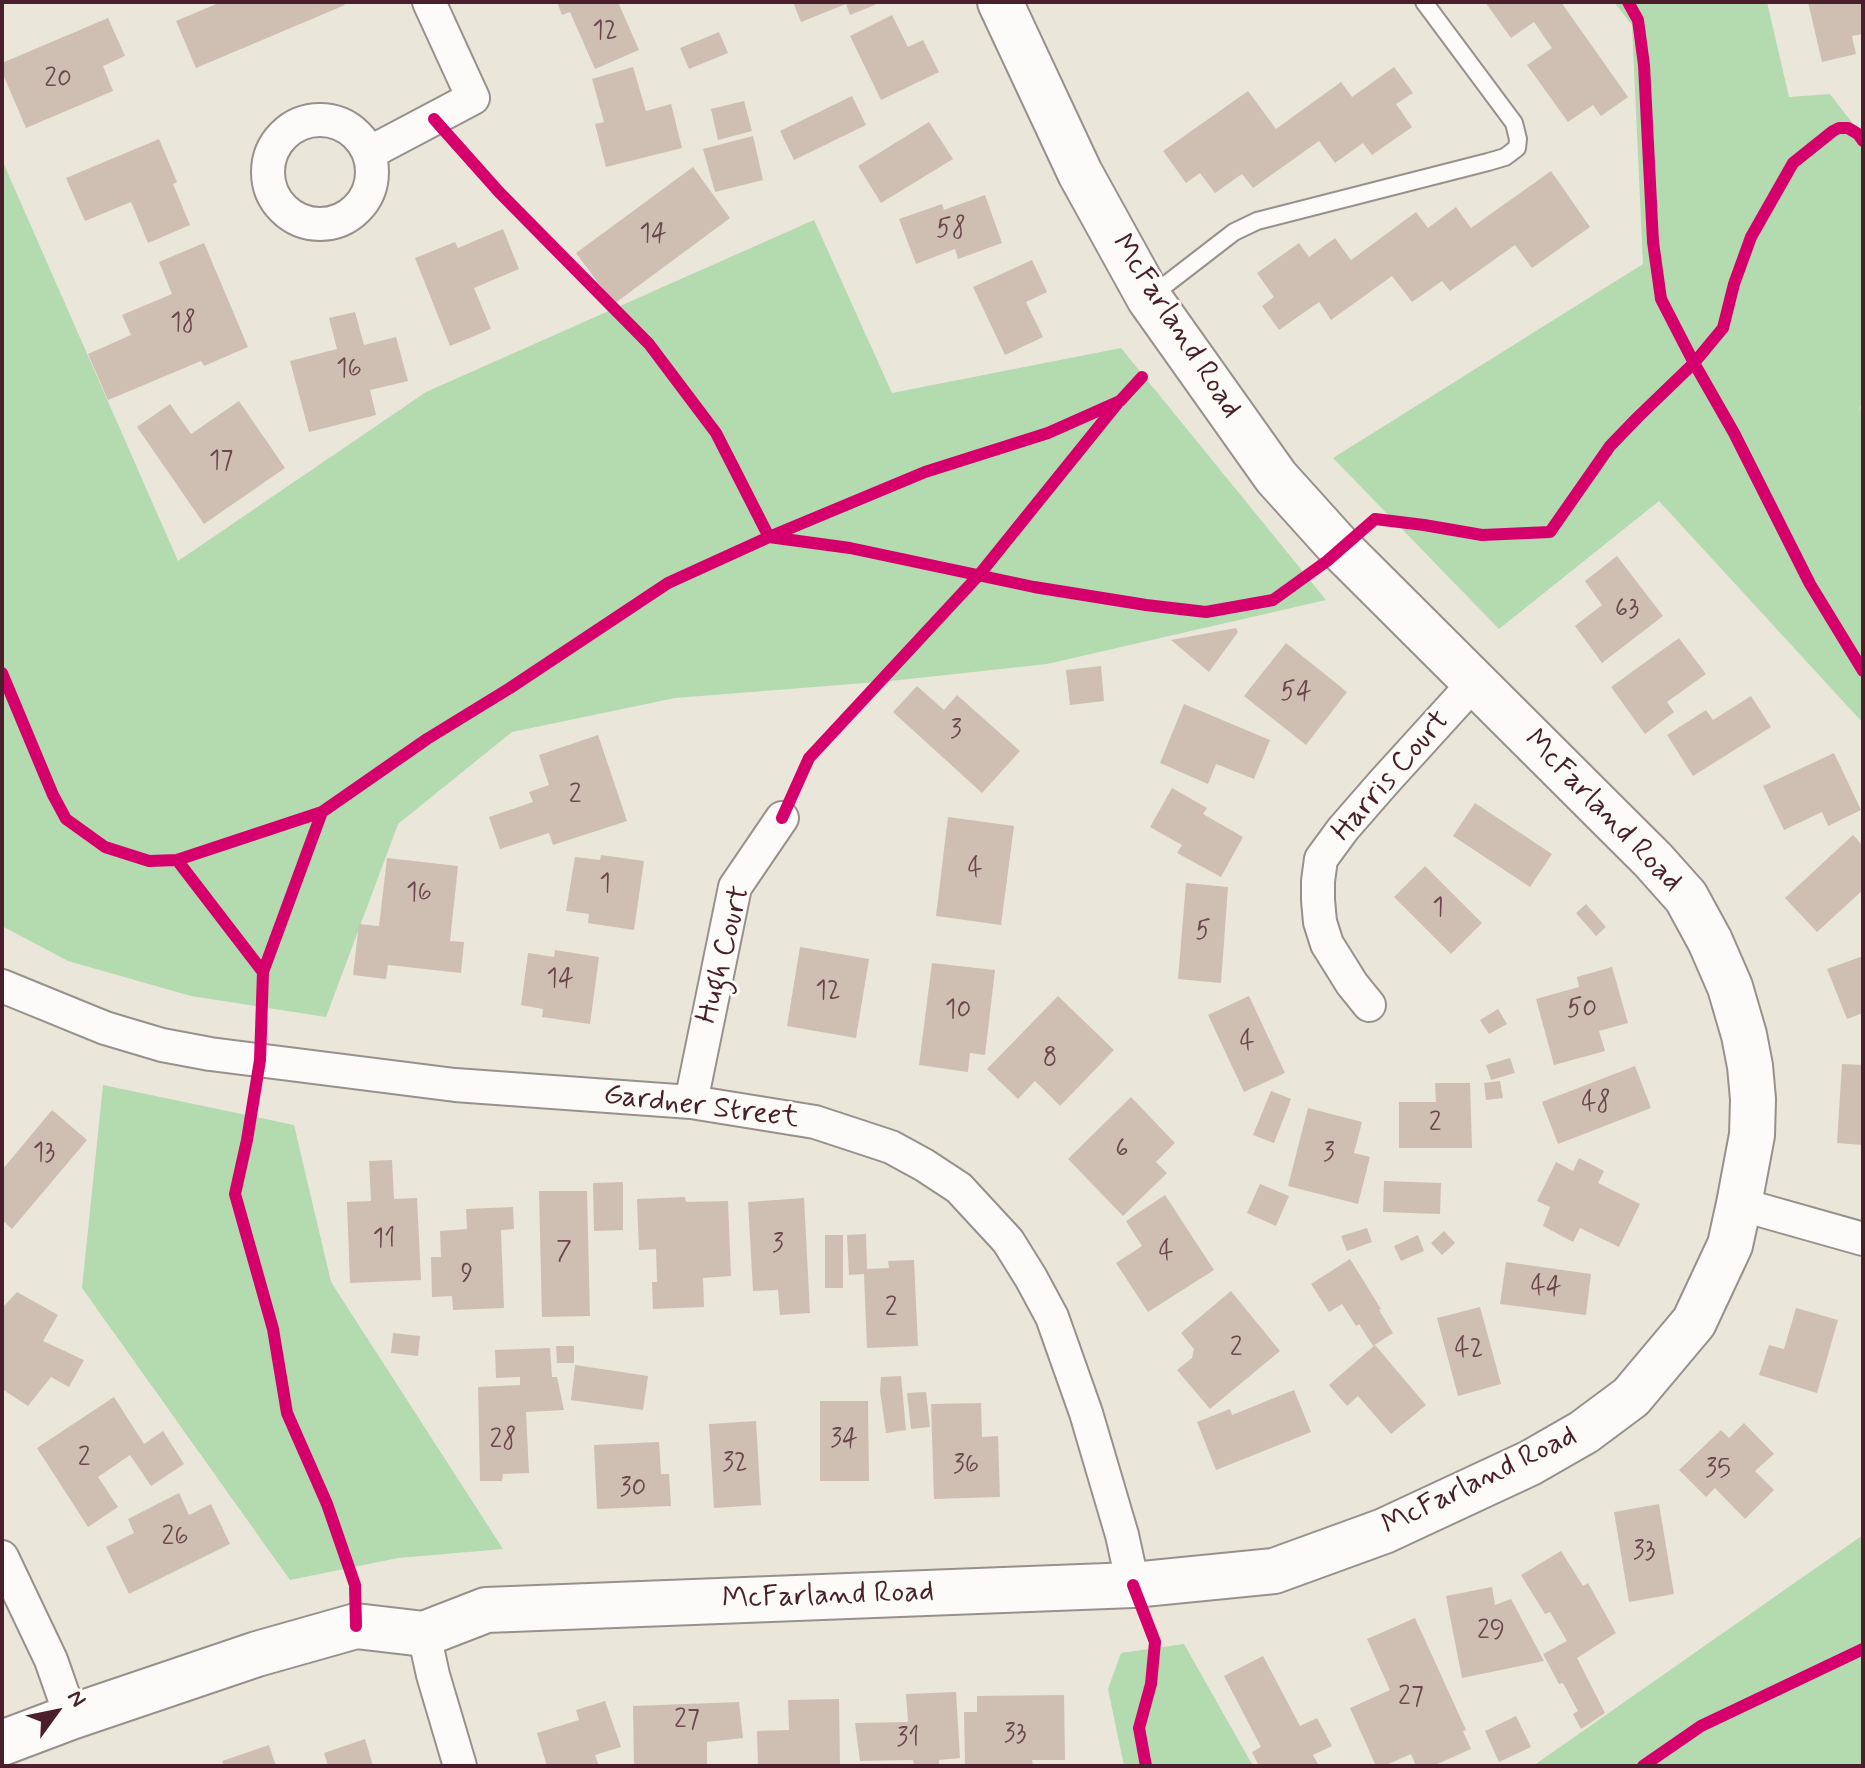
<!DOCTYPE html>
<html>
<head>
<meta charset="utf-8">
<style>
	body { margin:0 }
	#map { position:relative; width:1865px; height:1768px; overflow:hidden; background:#eae6da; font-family:Mynerve,sans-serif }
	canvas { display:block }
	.frame { position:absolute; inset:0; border:4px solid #4a1f2b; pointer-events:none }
	.north { position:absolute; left:16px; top:1672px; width:80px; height:80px; -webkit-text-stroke:6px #fdfcf7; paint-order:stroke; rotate:57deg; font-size:22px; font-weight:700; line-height:32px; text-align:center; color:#4a1f2b }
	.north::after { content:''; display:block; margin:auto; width:28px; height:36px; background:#4a1f2b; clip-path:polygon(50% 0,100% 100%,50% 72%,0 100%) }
</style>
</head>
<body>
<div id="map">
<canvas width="1865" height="1768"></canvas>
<div class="frame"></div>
<div class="north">N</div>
</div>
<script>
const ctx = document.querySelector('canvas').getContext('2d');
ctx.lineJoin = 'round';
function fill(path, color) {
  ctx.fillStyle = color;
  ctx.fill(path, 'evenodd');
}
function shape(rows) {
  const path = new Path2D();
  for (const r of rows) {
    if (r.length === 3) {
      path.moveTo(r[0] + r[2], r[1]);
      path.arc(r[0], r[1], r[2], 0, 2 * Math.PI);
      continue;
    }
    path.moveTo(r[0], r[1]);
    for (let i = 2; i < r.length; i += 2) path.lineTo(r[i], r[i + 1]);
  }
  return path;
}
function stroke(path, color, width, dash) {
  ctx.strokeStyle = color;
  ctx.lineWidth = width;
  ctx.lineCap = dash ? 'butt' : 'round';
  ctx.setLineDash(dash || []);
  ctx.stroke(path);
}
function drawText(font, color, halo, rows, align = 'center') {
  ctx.font = font + ' Mynerve,sans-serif';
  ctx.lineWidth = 6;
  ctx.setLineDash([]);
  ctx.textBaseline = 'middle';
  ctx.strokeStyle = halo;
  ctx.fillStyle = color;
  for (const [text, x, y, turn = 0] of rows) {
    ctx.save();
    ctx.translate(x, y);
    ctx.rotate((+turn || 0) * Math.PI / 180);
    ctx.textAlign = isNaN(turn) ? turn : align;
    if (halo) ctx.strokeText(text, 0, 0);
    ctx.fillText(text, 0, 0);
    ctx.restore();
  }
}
const green = shape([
	[1614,2,1767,2,1789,97,1830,94,1863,137,1863,401,1860,408,1863,412,1863,723,1659,501,1499,629,1333,458,1643,264,1632,25],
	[2,160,178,561,426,392,814,220,892,393,1121,348,1326,600,1047,664,890,681,675,698,512,732,398,824,326,1017,191,996,68,961,2,926],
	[103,1085,294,1125,331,1282,503,1549,398,1558,290,1580,82,1288],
	[1863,1535,1863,1766,1533,1766],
	[1184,1644,1253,1766,1124,1766,1108,1689,1121,1653]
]);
const building = shape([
	[221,2,343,2,345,5,196,68,176,21],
	[557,2,618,2,639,50,595,69,570,12,562,15],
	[793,2,882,2,850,15,846,4,801,22],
	[1485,2,1561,2,1628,97,1601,116,1593,105,1568,122,1527,65,1552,48,1534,22,1511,38],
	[1808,2,1863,2,1863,34,1852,36,1856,54,1822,62],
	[892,15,908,47,923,40,939,72,881,100,850,36],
	[108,18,125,56,103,66,113,91,26,128,2,72,2,63],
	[719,32,728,53,689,69,680,48],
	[633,67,646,111,671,104,682,148,606,167,595,124,604,122,592,79],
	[1394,67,1413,93,1396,104,1412,127,1372,155,1363,143,1335,163,1319,141,1253,188,1242,174,1215,193,1200,173,1186,183,1163,151,1248,91,1276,129,1341,82,1352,97],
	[852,96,866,125,794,160,780,131],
	[744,101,752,131,718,140,711,109],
	[929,122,953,159,881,203,858,166],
	[753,136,763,180,715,192,703,149],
	[159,139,177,182,173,184,190,225,148,243,131,202,85,221,66,178],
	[693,167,730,218,614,304,576,253],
	[1551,171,1590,227,1532,268,1515,245,1450,291,1442,281,1412,302,1392,276,1331,320,1319,302,1279,330,1262,306,1274,297,1257,273,1299,243,1309,257,1335,238,1351,260,1416,212,1428,228,1456,207,1471,228],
	[985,195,1002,243,958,259,955,249,916,264,899,219,942,204,944,210],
	[503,229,519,269,474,288,491,329,450,346,415,258,455,242,458,248],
	[204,243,248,347,204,366,201,361,108,400,88,354,131,335,122,315,172,294,159,262],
	[1032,260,1047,292,1026,302,1043,337,1005,355,973,287],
	[355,312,364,345,396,337,408,381,370,390,376,415,309,432,290,361,337,349,329,318],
	[239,401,285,468,204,524,137,427,170,404,191,434],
	[1617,556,1663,616,1602,663,1575,626,1602,605,1585,581],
	[1236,628,1238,632,1209,672,1171,640],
	[1679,638,1706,674,1667,702,1674,712,1645,734,1611,687],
	[1286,643,1347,692,1306,745,1244,696],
	[1101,666,1104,701,1070,705,1066,670],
	[917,686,944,710,957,695,1020,751,982,793,893,712],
	[1751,696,1771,727,1693,776,1667,735,1706,710,1713,720],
	[1184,704,1270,740,1254,779,1216,764,1208,784,1160,763],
	[598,735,627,821,553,845,549,833,500,849,489,817,533,802,529,792,549,785,539,755],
	[1834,753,1861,810,1828,826,1822,812,1784,830,1763,786],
	[1172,788,1207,808,1203,814,1243,837,1221,877,1177,853,1182,845,1150,827],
	[1475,803,1552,854,1530,887,1453,836],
	[948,817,1014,826,1001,925,936,916],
	[1853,835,1863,846,1863,890,1817,932,1785,898],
	[601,855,644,861,634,930,588,923,589,914,566,911,575,857,600,860],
	[387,858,458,866,450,941,464,942,461,973,388,965,386,979,353,975,359,924,379,926],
	[1425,866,1482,923,1451,954,1394,897],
	[1186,883,1228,887,1221,983,1178,979],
	[1586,904,1606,927,1596,936,1576,913],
	[800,947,869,959,856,1038,787,1026],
	[555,950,599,957,590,1024,542,1017,543,1009,521,1005,528,953,554,957],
	[1863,956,1863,1013,1847,1019,1827,969],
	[932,963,995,970,985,1055,970,1053,968,1072,919,1065],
	[1612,967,1628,1023,1599,1031,1605,1051,1554,1065,1536,999,1579,987,1577,977],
	[1058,996,1114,1050,1060,1106,1035,1081,1018,1099,987,1069],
	[1249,996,1285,1073,1244,1092,1208,1015],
	[1498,1009,1507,1024,1489,1034,1480,1020],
	[1510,1058,1515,1073,1491,1080,1486,1065],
	[1842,1064,1863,1065,1863,1145,1837,1143],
	[1635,1066,1651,1108,1558,1144,1542,1102],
	[1500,1081,1503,1098,1486,1100,1484,1083],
	[1435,1083,1470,1083,1472,1148,1399,1148,1399,1102,1436,1102],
	[1271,1091,1291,1099,1274,1143,1253,1135],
	[1131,1097,1175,1143,1156,1162,1167,1173,1123,1216,1068,1159],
	[1308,1108,1362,1122,1354,1153,1370,1157,1358,1204,1288,1186],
	[52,1110,87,1140,12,1229,2,1220,2,1170],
	[1579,1158,1604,1171,1598,1183,1640,1204,1619,1247,1580,1228,1573,1242,1543,1226,1550,1207,1537,1201,1556,1162,1573,1171],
	[392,1160,394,1199,417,1198,421,1280,350,1283,347,1202,371,1201,369,1161],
	[1384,1181,1441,1183,1440,1214,1383,1212],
	[623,1182,623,1230,594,1231,593,1183],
	[1260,1184,1289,1196,1276,1226,1247,1213],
	[539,1191,587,1191,590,1316,542,1317],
	[1165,1195,1214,1270,1148,1312,1116,1263,1142,1246,1126,1221],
	[685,1197,686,1202,728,1201,731,1276,703,1278,704,1307,653,1309,652,1282,657,1282,656,1249,639,1250,637,1199],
	[804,1198,810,1313,780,1315,778,1290,753,1291,748,1202],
	[513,1207,514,1229,501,1230,504,1308,453,1310,452,1296,432,1297,431,1257,441,1257,440,1231,467,1229,466,1209],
	[1367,1228,1372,1242,1347,1251,1341,1236],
	[1444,1231,1455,1243,1442,1255,1431,1243],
	[866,1234,867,1269,889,1268,888,1261,914,1260,918,1346,867,1348,864,1274,849,1275,847,1235],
	[825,1235,843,1235,843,1288,825,1288],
	[1418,1235,1424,1251,1401,1261,1394,1246],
	[1350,1259,1381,1309,1379,1310,1393,1333,1373,1346,1359,1324,1356,1326,1342,1304,1329,1312,1311,1284],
	[1506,1262,1591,1274,1586,1315,1500,1304],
	[1231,1291,1280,1351,1210,1409,1177,1370,1192,1358,1194,1349,1181,1333],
	[17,1292,58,1315,43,1341,84,1360,69,1387,51,1377,28,1406,2,1389,2,1308],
	[1480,1307,1501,1384,1458,1396,1437,1318],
	[1796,1308,1838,1320,1817,1393,1759,1375,1769,1345,1784,1349],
	[393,1333,420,1336,418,1356,391,1353],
	[1375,1345,1426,1405,1391,1434,1358,1396,1347,1406,1329,1385],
	[556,1346,574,1346,574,1363,557,1363],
	[550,1348,552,1377,557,1377,564,1410,526,1412,529,1473,503,1474,502,1481,480,1481,478,1387,520,1385,520,1377,496,1378,495,1350],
	[575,1365,648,1376,643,1410,571,1400],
	[901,1376,906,1430,886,1433,880,1391,881,1377],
	[1294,1390,1311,1432,1216,1470,1197,1422,1230,1409,1232,1415],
	[926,1392,930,1427,911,1429,907,1393],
	[114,1397,144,1444,163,1431,184,1464,151,1486,130,1455,98,1477,118,1507,88,1527,37,1448],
	[820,1401,868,1401,869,1481,820,1481],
	[981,1403,982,1437,998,1436,1000,1497,934,1499,931,1404],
	[756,1421,761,1505,714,1508,709,1424],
	[1744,1423,1774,1454,1755,1471,1774,1490,1745,1519,1715,1488,1706,1497,1679,1470,1721,1430,1729,1438],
	[659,1442,661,1474,669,1474,671,1506,597,1509,594,1445],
	[179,1493,189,1515,211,1504,230,1544,129,1594,106,1547,134,1533,128,1519],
	[1659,1504,1674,1594,1629,1602,1614,1512],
	[1561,1551,1583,1586,1588,1583,1616,1633,1577,1658,1605,1713,1581,1729,1573,1714,1578,1711,1563,1683,1559,1684,1543,1654,1567,1641,1550,1612,1545,1614,1521,1575],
	[1492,1587,1495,1605,1511,1599,1544,1661,1462,1678,1446,1596],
	[1415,1618,1466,1730,1463,1731,1471,1749,1433,1766,1416,1766,1411,1754,1384,1766,1376,1766,1350,1708,1390,1690,1367,1639],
	[1263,1656,1300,1726,1317,1718,1332,1746,1313,1755,1319,1766,1259,1766,1252,1752,1261,1747,1224,1676],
	[956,1692,960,1758,939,1760,939,1766,914,1766,913,1760,860,1761,855,1723,908,1722,906,1694],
	[1064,1695,1065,1760,1032,1760,1033,1766,965,1766,964,1712,977,1712,977,1696],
	[839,1699,840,1766,758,1766,757,1731,789,1730,788,1700],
	[605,1701,621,1747,595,1755,599,1766,547,1766,537,1733,579,1720,576,1710],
	[739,1702,743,1738,707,1742,707,1766,634,1766,633,1706],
	[1516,1716,1531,1747,1499,1762,1485,1731],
	[365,1739,373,1766,328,1766,324,1753],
	[269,1745,276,1766,224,1766,222,1761]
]);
const lane = shape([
	[1151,296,1234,232,1257,221,1488,162,1505,157,1517,148,1518,139,1514,123,1424,2]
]);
const street = shape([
	[320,172,52],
	[369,153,473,98,429,2],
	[2,986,105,1028,162,1045,210,1054,455,1085,691,1102,815,1122,891,1147,924,1165,959,1188,1008,1241,1031,1278,1052,1317,1086,1413,1122,1535,1133,1585],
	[1369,1005,1352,984,1327,944,1320,922,1318,900,1318,881,1321,859,1343,829,1384,782,1474,683],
	[691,1102,735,887,782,818],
	[1739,1204,1863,1239],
	[2,1557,51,1660,71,1717],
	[424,1634,433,1675,460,1766]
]);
const secondary = shape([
	[2,1743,71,1717,257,1654,356,1626,424,1634,486,1610,1133,1585,1274,1571,1384,1531,1530,1463,1584,1432,1631,1397,1694,1322,1730,1245,1739,1204,1752,1135,1753,1099,1750,1066,1744,1035,1730,987,1710,941,1686,897,1653,860,1340,548,1276,477,1149,298,1080,173,1000,2]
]);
const cycleway = shape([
	[1628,2,1638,20,1644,65,1653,242,1661,299,1694,363,1723,328,1734,284,1751,237,1793,163,1833,131,1839,128,1848,128,1858,134,1863,141],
	[434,119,499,192,649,344,716,433,769,537,850,548,1034,587,1146,605,1206,612,1273,600,1327,561,1375,519,1424,525,1482,535,1550,532,1610,446,1638,417,1694,363,1734,433,1810,584,1863,671],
	[2,673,53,795,66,819,105,847,149,861,177,860,263,972,322,812,427,739,510,688,668,583,769,537,925,472,1048,433,1120,401,1142,377],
	[782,818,809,758,979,575,1117,404],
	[177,860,322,812],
	[263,972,260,1060,247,1140,235,1194,273,1329,287,1413,327,1504,355,1585,356,1626],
	[1133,1585,1155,1642,1151,1684,1139,1728,1146,1766],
	[1643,1766,1701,1726,1863,1649]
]);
const numberNames = [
	["12",605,33],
	["20",58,81],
	["58",951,231],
	["14",653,236],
	["18",183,325],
	["16",349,371],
	["17",221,463],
	["63",1627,611],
	["54",1296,694],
	["3",956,732],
	["2",575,797],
	["4",975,871],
	["1",605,886],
	["16",419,895],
	["1",1438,910],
	["5",1203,933],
	["14",560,981],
	["12",828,993],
	["50",1582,1011],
	["10",958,1012],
	["4",1247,1044],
	["8",1050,1060],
	["48",1596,1105],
	["2",1435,1125],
	["6",1122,1151],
	["13",44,1155],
	["3",1329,1155],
	["11",384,1241],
	["3",778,1246],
	["7",564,1254],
	["4",1166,1254],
	["9",467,1276],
	["44",1546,1289],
	["2",891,1310],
	["2",1236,1350],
	["42",1469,1351],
	["34",844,1441],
	["28",503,1442],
	["2",84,1460],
	["32",735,1465],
	["36",966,1467],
	["35",1718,1471],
	["30",633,1490],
	["26",175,1539],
	["33",1644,1553],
	["29",1491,1633],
	["27",1411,1699],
	["27",687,1722],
	["33",1015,1736],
	["31",908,1740]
];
const streetNames = [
	["McFarland Road",1175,327,57],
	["Harris Court",1392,777,-49],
	["McFarland Road",1602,812,46],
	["Hugh Court",725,955,-76],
	["Gardner Street",701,1108,7],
	["McFarland Road",1480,1482,-26],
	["McFarland Road",828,1597,-2]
];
fill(green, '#b4daaf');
fill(building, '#cfbfb2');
stroke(lane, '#99908c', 20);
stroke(street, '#99908c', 36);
stroke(secondary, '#99908c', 48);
stroke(lane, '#fcfbf9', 16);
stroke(street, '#fcfbf9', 32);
stroke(secondary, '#fcfbf9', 44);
stroke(cycleway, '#d6006c', 12);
drawText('26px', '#6b474d', null, numberNames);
drawText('30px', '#4a1f2b', '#fdfcf7', streetNames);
</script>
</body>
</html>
